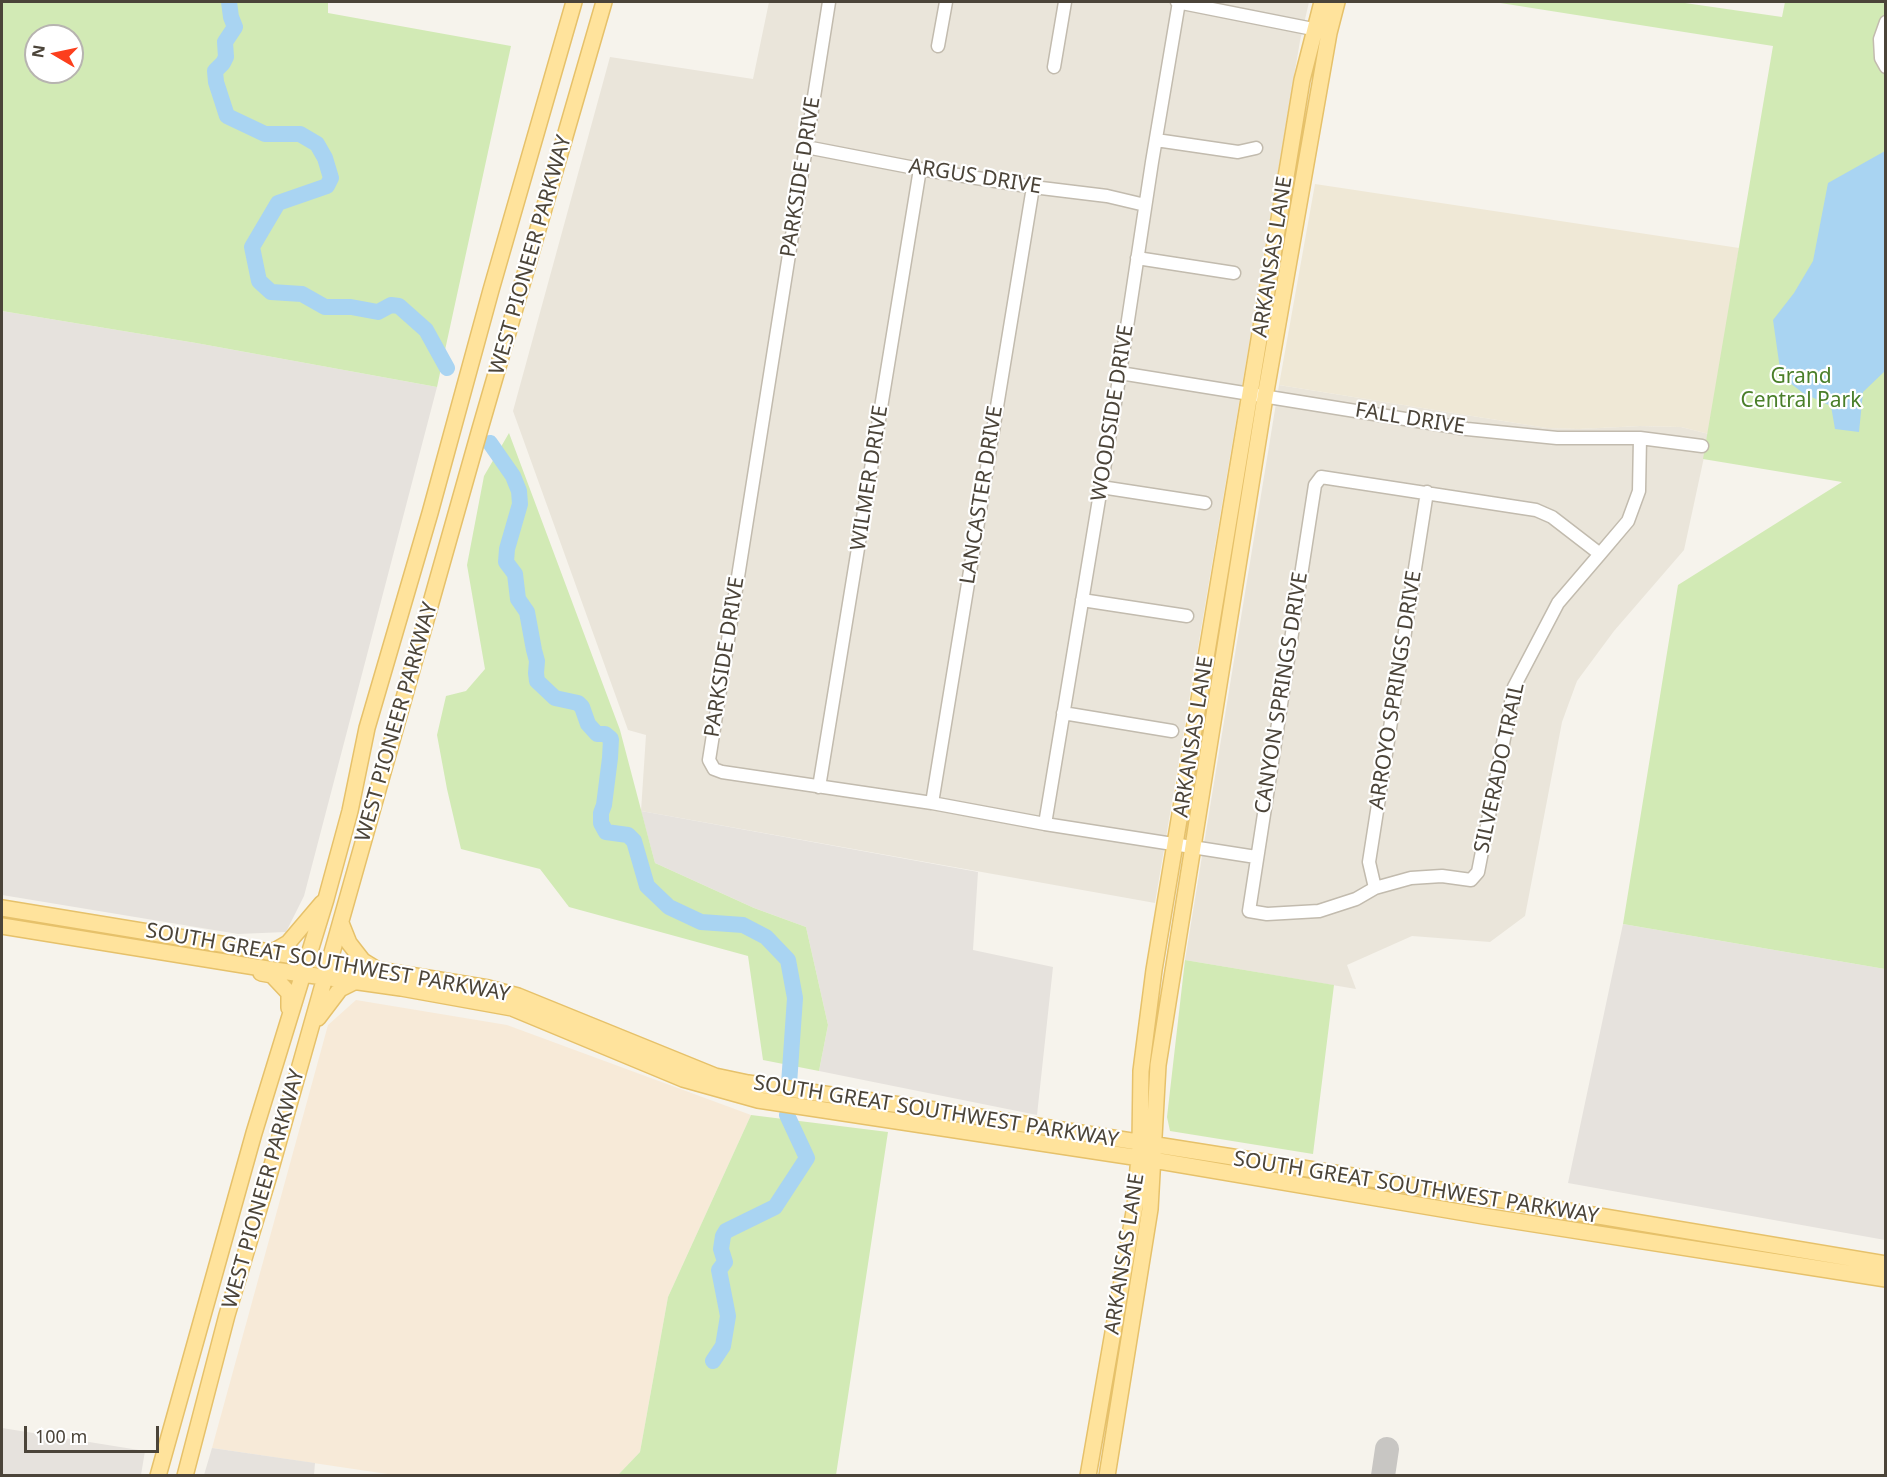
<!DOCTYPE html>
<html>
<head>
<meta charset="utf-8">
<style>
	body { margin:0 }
	#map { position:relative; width:1887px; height:1477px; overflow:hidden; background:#f6f3ec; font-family:"Noto Sans",sans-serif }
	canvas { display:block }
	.frame { position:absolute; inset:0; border:3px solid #4b4439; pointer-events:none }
	.north { position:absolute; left:24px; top:24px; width:60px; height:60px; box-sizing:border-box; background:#fff; border:2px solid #b7b4b0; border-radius:50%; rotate:279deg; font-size:16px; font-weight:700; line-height:24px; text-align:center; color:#4b4439 }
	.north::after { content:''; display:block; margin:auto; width:21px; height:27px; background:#fc3f1d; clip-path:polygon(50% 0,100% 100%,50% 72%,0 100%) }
	.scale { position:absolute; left:24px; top:1426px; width:135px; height:27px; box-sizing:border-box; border:3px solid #4b4439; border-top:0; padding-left:8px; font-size:18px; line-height:21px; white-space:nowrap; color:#4b4439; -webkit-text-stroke:4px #fff; paint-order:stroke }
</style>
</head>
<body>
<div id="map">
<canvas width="1887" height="1477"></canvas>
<div class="frame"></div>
<div class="north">N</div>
<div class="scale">100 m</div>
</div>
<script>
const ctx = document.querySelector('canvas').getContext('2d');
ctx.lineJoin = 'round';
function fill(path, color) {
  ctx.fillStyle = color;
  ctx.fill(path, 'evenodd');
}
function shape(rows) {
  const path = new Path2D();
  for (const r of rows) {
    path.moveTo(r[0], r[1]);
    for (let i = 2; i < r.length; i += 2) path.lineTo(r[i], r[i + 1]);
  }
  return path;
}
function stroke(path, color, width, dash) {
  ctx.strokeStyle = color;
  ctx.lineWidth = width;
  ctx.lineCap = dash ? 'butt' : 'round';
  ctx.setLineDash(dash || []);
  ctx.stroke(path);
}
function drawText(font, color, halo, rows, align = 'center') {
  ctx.font = font + ' "Noto Sans",sans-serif';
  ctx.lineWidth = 4.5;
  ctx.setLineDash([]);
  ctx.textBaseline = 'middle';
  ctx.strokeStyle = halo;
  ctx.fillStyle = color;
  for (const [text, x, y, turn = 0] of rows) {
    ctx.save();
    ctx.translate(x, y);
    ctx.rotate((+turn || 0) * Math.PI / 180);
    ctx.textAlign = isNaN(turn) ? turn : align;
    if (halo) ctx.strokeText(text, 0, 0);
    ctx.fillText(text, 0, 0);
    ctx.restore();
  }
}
const residential = shape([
	[769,2,1309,2,1300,41,1155,903,641,811,646,735,628,730,513,411,610,57,753,79],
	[1279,385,1547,428,1579,429,1640,426,1681,427,1709,434,1684,550,1614,631,1577,681,1562,722,1525,916,1490,942,1412,936,1347,965,1356,989,1185,960]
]);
const commercial = shape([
	[356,1000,507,1025,751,1115,668,1297,640,1452,618,1475,401,1476,212,1448,328,1025]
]);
const industrial = shape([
	[2,311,196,343,437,387,304,896,286,932,238,934,2,895],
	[641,811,978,872,973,950,1053,967,1037,1115,819,1071,828,1025,806,927,754,908,655,863],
	[1623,924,1885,969,1885,1240,1568,1183],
	[2,1428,145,1451,141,1475,2,1475],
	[212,1448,315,1463,314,1475,204,1475]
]);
const education = shape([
	[1315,184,1739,248,1709,434,1681,427,1640,426,1579,429,1547,428,1279,385]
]);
const green = shape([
	[2,2,328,2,328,13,511,46,437,387,196,343,2,311],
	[36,36,72,36,72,72,36,72],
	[1494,2,1678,2,1782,17,1785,2,1885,2,1885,969,1623,924,1678,585,1842,482,1703,459,1773,46],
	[509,433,620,730,655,863,754,908,806,927,828,1025,819,1071,763,1060,748,956,569,907,540,869,461,849,447,789,437,735,446,696,466,691,485,669,467,565,484,476],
	[1185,960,1334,985,1313,1154,1170,1131,1167,1117],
	[751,1115,888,1132,836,1475,618,1475,640,1452,668,1297]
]);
const water = shape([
	[1885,151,1885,371,1863,392,1859,432,1835,429,1831,406,1803,393,1781,376,1773,320,1794,293,1813,261,1828,183]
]);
const river = shape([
	[229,2,231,17,235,27,225,42,226,57,223,63,215,71,216,82,227,116,265,134,300,134,317,144,325,158,331,178,327,186,278,203,252,247,259,281,271,292,302,294,325,307,351,307,378,312,391,305,399,306,426,330,447,368],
	[490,443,513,476,519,491,520,504,507,549,506,562,515,574,518,599,527,612,534,650,537,661,536,673,537,681,555,698,578,703,582,707,588,724,597,734,605,734,611,739,610,758,604,805,601,813,601,823,606,832,628,835,634,841,647,886,669,907,701,922,743,925,766,937,788,960,795,998,789,1084],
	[713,1361,723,1346,728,1316,719,1270,725,1262,721,1249,723,1236,726,1231,775,1207,807,1158,787,1115]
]);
const taxiway = shape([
	[1383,1476,1387,1449]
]);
const minor = shape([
	[829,2,709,760,714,769,722,772,932,803,1045,824,1256,857],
	[1177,2,1323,31],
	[1886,22,1880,39,1881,58,1886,67],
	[938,46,946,2],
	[1054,67,1065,2],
	[1156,140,1238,152,1256,148],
	[806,147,920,169,1033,187,1107,196,1145,205],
	[1137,258,1234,273],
	[1120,373,1467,429,1557,438,1640,438,1702,446],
	[1101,487,1205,503],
	[1600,554,1552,517,1536,510,1321,477,1315,485,1249,911,1267,914,1319,911,1356,899,1375,888,1411,878,1442,876,1471,880,1478,872,1514,687,1558,603,1600,554,1628,521,1639,491,1640,438],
	[1082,600,1187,616],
	[1063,713,1172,731],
	[819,787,920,169],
	[932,803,1033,187],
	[1045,824,1120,373,1152,162,1179,2],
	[1375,888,1369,862,1427,492]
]);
const major = shape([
	[2,908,488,988,518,996,715,1076,748,1083,942,1111,1485,1197,1886,1264],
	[341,923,349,943,363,961,376,969],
	[2,926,274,970,401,988,512,1008,683,1079,758,1100,1153,1160,1483,1216,1886,1279],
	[267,952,276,950,288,943,322,903],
	[261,973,272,975,289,993,289,1008],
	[318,1018,340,989,356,981],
	[158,1476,254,1133,326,899,350,811,367,728,430,513,491,290,574,2],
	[185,1476,227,1315,268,1179,480,429,604,2],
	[1088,1476,1135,1206,1140,1143,1141,1071,1154,970,1288,165,1302,80,1322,2],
	[1107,1476,1150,1209,1158,1065,1265,397,1329,33,1337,2]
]);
const streetNames = [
	["PARKSIDE DRIVE",801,177,-81],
	["ARGUS DRIVE",975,177,9],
	["WEST PIONEER PARKWAY",531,255,-74],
	["ARKANSAS LANE",1273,257,-81],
	["WOODSIDE DRIVE",1113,413,-81],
	["FALL DRIVE",1410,419,9],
	["WILMER DRIVE",870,478,-81],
	["LANCASTER DRIVE",982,495,-81],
	["PARKSIDE DRIVE",725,657,-81],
	["ARROYO SPRINGS DRIVE",1396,690,-81],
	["CANYON SPRINGS DRIVE",1282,693,-81],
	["WEST PIONEER PARKWAY",397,722,-74],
	["ARKANSAS LANE",1194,737,-81],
	["SILVERADO TRAIL",1500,768,-78],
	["SOUTH GREAT SOUTHWEST PARKWAY",328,963,10],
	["SOUTH GREAT SOUTHWEST PARKWAY",936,1112,9],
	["SOUTH GREAT SOUTHWEST PARKWAY",1416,1188,9],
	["WEST PIONEER PARKWAY",264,1189,-74],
	["ARKANSAS LANE",1125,1254,-81]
];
const parkNames = [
	["Grand",1801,377],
	["Central Park",1801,401]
];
fill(residential, '#eae5da');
fill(commercial, '#f7ead8');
fill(industrial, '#e6e2dd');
fill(education, '#efe8d6');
fill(green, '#d2eab5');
fill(water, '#a9d4f2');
stroke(river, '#a9d4f2', 16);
stroke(taxiway, '#c8c6c3', 24);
stroke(minor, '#c2bbae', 15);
stroke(major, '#e6c16a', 18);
stroke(minor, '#fff', 12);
stroke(major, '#ffe39c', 15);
drawText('21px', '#4b4439', '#fff', streetNames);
drawText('21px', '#4a7f2a', '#fff', parkNames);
</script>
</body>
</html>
